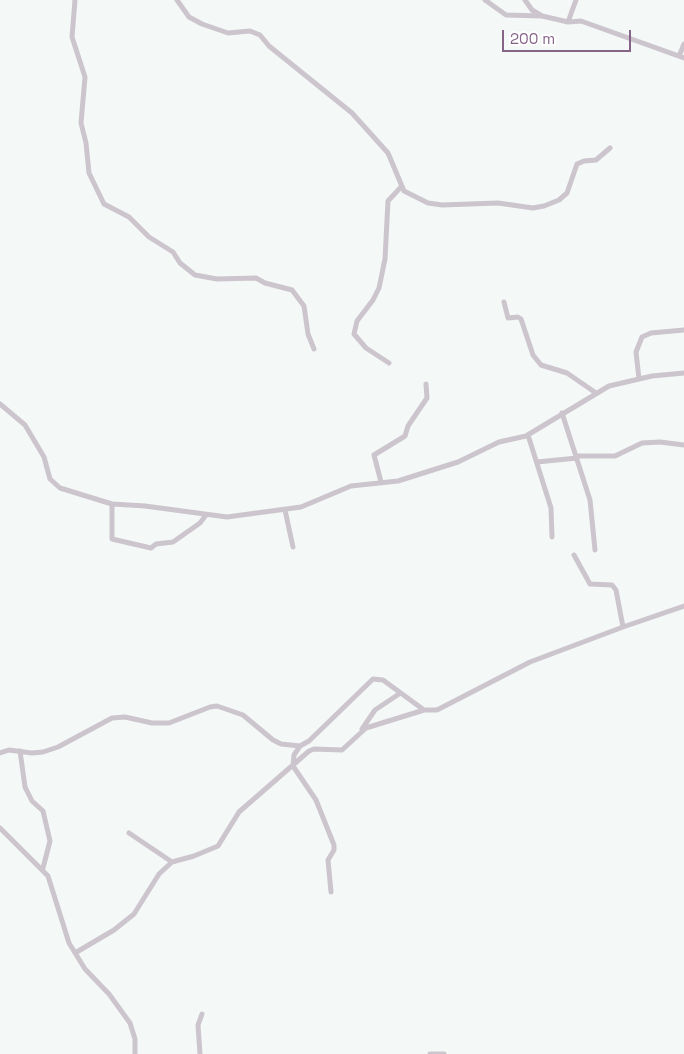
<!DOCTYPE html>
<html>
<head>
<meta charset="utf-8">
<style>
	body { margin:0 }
	#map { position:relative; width:684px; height:1054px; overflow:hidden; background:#f4f8f6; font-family:"Space Grotesk",sans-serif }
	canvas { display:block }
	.scale { position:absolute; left:502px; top:30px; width:129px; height:22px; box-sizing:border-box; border:2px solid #856488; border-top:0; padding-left:6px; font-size:15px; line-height:18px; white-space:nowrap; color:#856488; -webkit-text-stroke:4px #fff; paint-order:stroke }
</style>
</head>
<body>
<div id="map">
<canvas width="684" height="1054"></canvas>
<div class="scale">200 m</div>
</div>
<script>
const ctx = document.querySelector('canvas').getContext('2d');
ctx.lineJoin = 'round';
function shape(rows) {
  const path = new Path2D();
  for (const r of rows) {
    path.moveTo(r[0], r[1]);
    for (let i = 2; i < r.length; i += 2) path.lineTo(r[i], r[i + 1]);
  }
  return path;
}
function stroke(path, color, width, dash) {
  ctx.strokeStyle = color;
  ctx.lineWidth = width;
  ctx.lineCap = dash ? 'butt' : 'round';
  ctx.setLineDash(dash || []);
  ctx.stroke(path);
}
const minor = shape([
	[75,0,72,37,85,77,81,123,86,143,89,173,104,204,129,217,149,237,173,252,180,263,195,275,217,279,256,278,265,283,292,290,304,306,308,334,314,349],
	[177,0,189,17,202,24,228,33,250,31,260,35,269,46,352,113,388,153,404,191,428,203,442,205,498,203,533,208,544,206,559,200,567,193,577,164,584,161,596,160,610,148],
	[485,0,506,15,542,16,568,22,581,21,684,58],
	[525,0,532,10,542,16],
	[568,22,576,0],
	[679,56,684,44],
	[504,302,508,318,518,317,521,319,533,355,541,365,567,373,596,393],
	[389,363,366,348,354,334,357,321,373,300,379,288,385,259,388,201,401,187],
	[639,379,636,352,642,337,651,333,684,330],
	[0,404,25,425,44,457,50,479,60,488,112,504,145,506,227,517,301,507,351,486,398,481,458,462,499,442,526,436,609,386,652,376,684,373],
	[562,413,590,500,595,550],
	[528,435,551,508,552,537],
	[576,456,615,456,642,443,660,442,684,445],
	[537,462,577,458],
	[381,482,374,455,405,436,408,426,427,398,426,384],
	[112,504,112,539,151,548,156,544,173,542,200,523,206,515],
	[285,510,293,547],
	[574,555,590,584,612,585,616,590,623,627],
	[362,729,375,710,399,694],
	[300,746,294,755,293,766,316,800,334,845,334,850,328,860,331,892],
	[20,751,25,787,32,801,43,811,50,841,43,868],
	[0,753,9,750,32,753,43,752,58,747,112,718,125,717,152,723,169,723,210,707,217,706,243,715,273,740,281,744,300,746,309,741,373,679,383,680,424,710,437,710,530,662,623,627,684,606],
	[0,828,48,876,69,943,85,969,109,994,130,1023,135,1039,135,1054],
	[129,833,172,862],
	[75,953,114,930,134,914,159,874,172,862,194,856,218,846,239,812,309,751,314,749,342,750,366,728,424,710],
	[200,1054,198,1025,202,1014],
	[430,1054,444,1054]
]);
stroke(minor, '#ccc5cd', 5);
</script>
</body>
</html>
